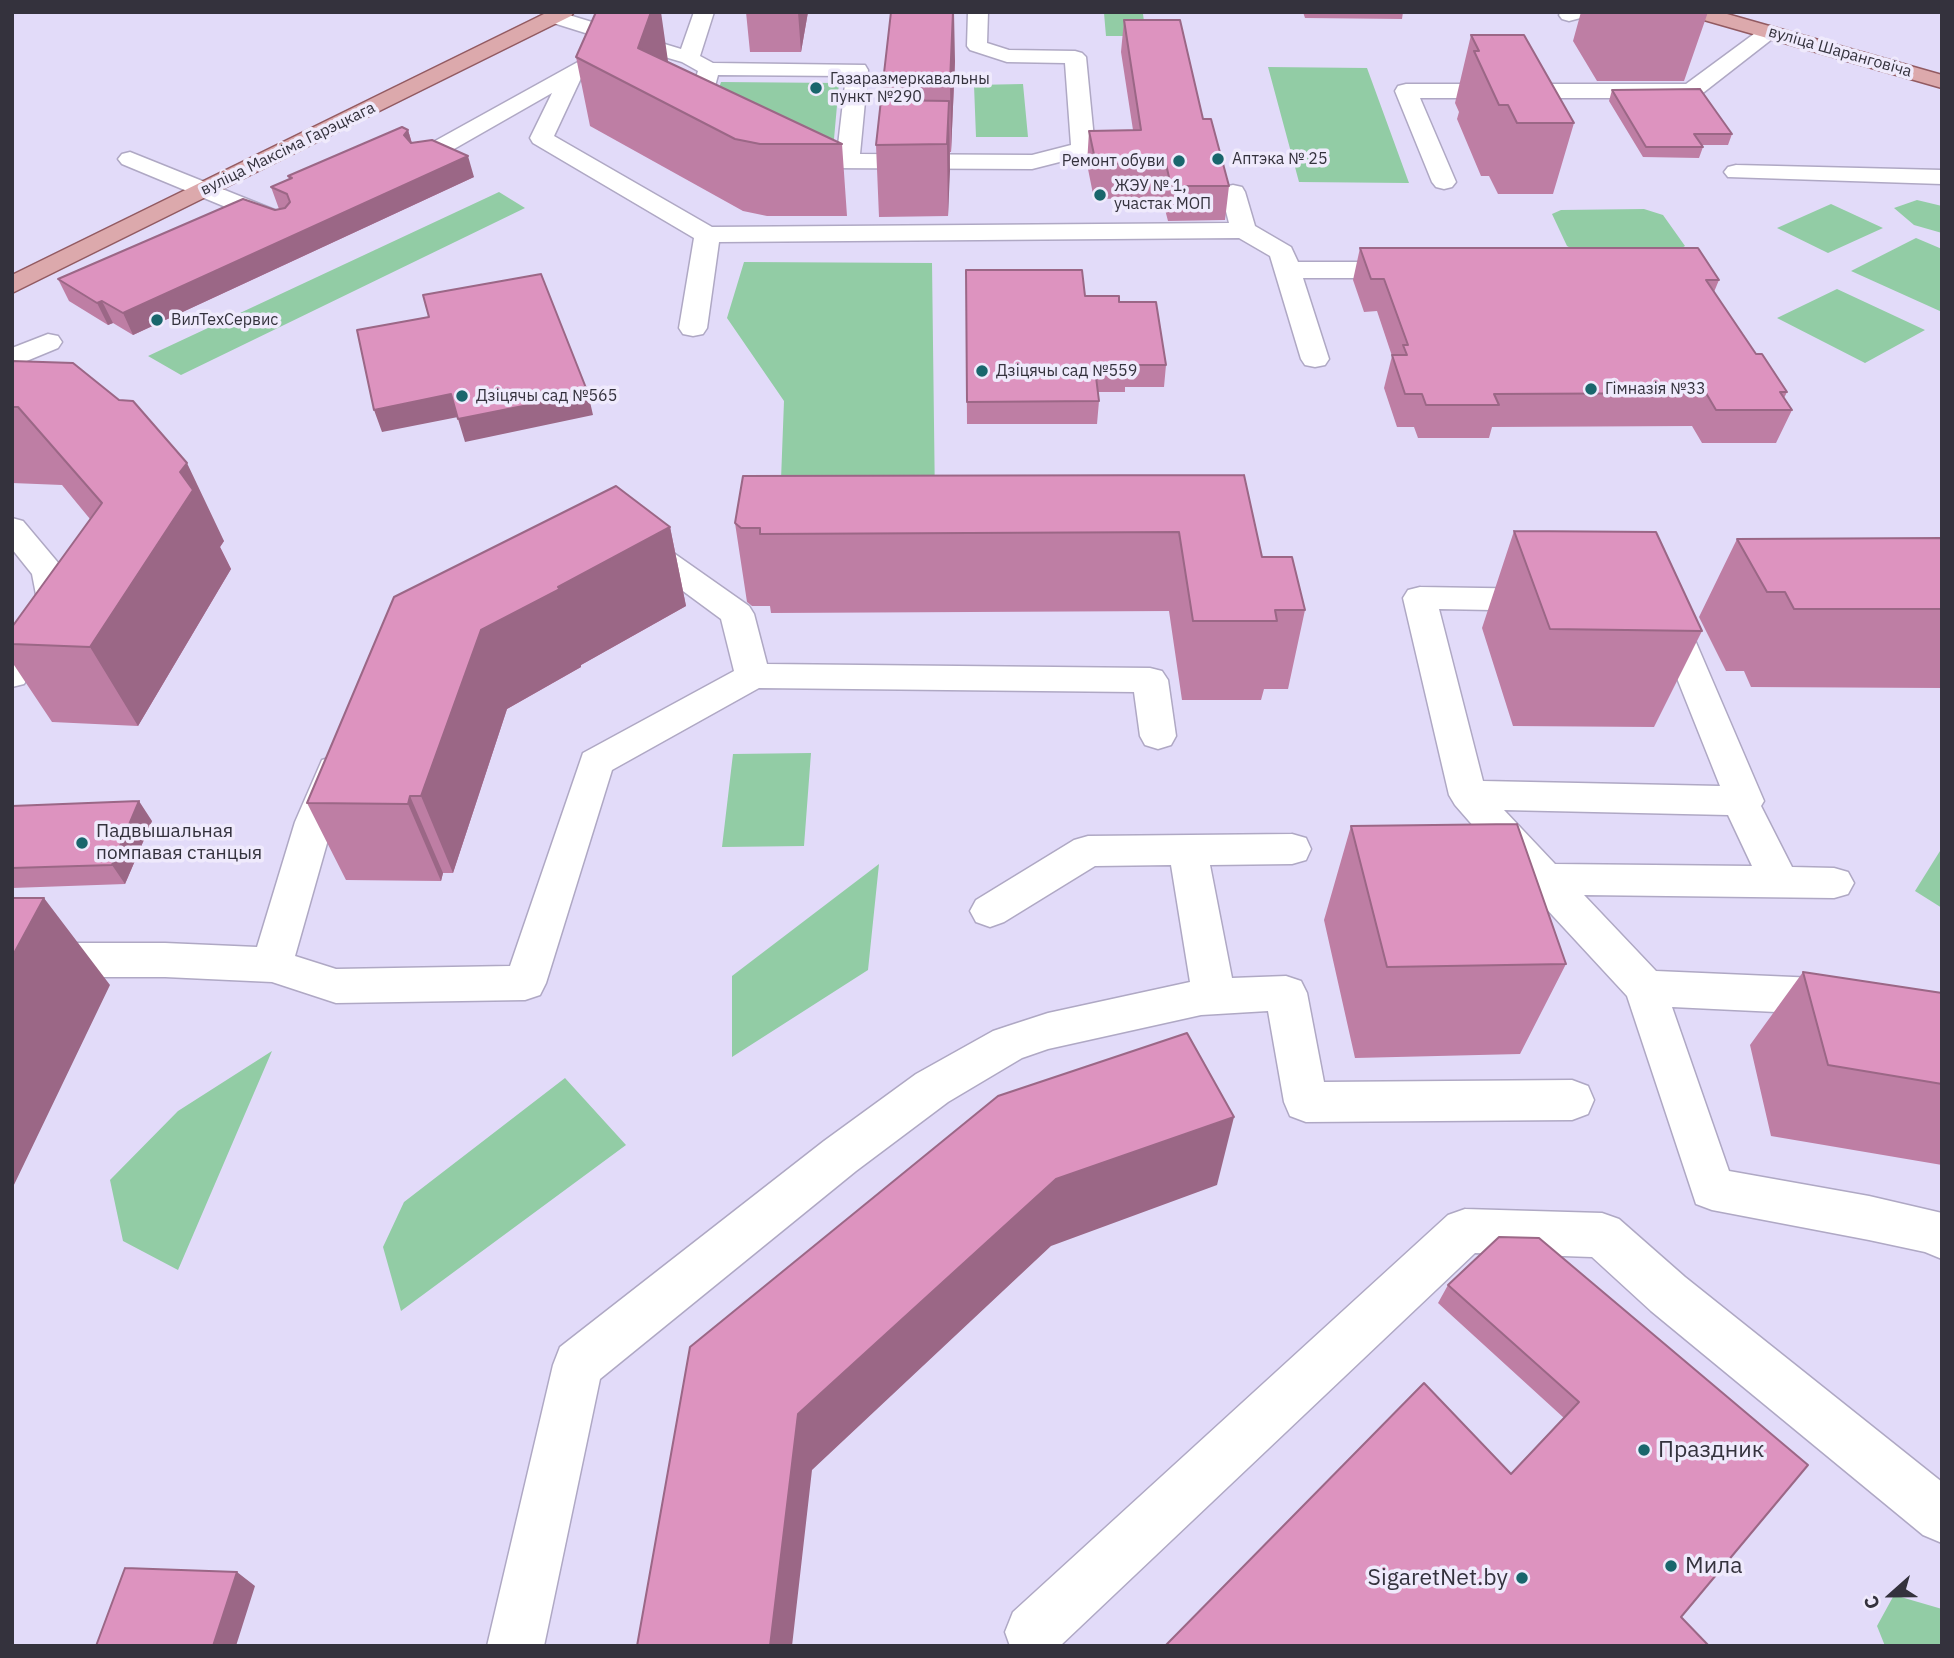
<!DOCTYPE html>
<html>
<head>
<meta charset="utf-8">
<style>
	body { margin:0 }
	#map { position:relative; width:1954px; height:1658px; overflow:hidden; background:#e2dbf9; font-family:"IBM Plex Sans",sans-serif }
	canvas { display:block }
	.frame { position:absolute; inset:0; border:14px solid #34323d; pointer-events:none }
	.north { position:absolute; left:1856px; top:1560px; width:70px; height:70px; -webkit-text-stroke:5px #efeafc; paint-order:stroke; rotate:249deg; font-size:19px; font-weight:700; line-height:28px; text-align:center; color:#34323d }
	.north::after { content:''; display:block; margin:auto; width:24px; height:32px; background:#34323d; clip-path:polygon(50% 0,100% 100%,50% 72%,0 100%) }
</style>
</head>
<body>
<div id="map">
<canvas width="1954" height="1658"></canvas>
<div class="frame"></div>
<div class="north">С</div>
</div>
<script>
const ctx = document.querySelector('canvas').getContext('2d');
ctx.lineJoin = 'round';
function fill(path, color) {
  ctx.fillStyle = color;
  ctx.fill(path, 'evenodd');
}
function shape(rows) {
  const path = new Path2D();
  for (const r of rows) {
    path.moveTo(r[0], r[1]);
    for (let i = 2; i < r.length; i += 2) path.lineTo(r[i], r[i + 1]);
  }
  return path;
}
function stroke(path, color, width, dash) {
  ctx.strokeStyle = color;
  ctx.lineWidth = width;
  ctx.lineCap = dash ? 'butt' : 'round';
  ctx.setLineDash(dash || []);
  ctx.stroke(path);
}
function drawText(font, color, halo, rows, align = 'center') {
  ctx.font = font + ' "IBM Plex Sans",sans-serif';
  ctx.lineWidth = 7;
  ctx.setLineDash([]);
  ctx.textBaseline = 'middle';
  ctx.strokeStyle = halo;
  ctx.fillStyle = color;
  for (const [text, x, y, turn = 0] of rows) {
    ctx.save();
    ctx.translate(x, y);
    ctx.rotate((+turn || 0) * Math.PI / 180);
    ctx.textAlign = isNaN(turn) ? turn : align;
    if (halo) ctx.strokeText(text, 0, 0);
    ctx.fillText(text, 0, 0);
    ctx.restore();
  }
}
const green = shape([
	[1104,13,1143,14,1146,36,1106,36],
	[1268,67,1367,68,1409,183,1299,182],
	[721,82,839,83,834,139,789,139,716,97],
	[1023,84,1028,137,976,137,974,85],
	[499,192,525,208,181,375,148,356],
	[1917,200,1942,206,1942,233,1914,225,1894,208],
	[1831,204,1883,228,1828,253,1777,228],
	[1644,209,1663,215,1685,246,1680,249,1581,253,1567,246,1552,214,1561,210],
	[1916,238,1942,249,1942,312,1851,271],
	[744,262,932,263,935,504,780,506,784,401,727,318],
	[1837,289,1925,330,1865,363,1777,318],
	[811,753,804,846,722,847,733,754],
	[1940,851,1942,851,1942,908,1915,891],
	[879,864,868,970,732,1057,732,976],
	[272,1051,178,1270,123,1241,110,1180,178,1111],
	[565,1078,626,1145,401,1311,383,1247,404,1202],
	[1894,1595,1942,1609,1942,1646,1885,1646,1877,1626]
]);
const minor = shape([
	[559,12,681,49,694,12,714,12,700,56,713,63,865,65,868,70,860,154,1032,155,1071,145,1065,63,1007,62,970,50,967,46,968,12,988,12,987,43,1009,50,1075,51,1082,53,1086,57,1095,149,1091,154,1032,169,822,168,784,159,780,154,784,149,792,147,822,154,837,154,846,76,718,75,711,101,734,118,731,123,723,125,715,123,688,103,698,71,682,62,634,48,582,76,554,136,712,227,1229,223,1221,192,1224,187,1233,185,1242,187,1245,192,1255,226,1291,247,1298,262,1408,262,1417,265,1421,270,1417,275,1408,278,1303,278,1329,359,1325,365,1315,367,1305,365,1301,359,1270,256,1239,238,719,242,707,328,703,334,693,336,683,334,679,328,694,238,533,143,530,138,552,93,433,161,417,161,413,156,417,151,614,42,547,21,544,17,547,13,559,12],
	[1561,12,1591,12,1588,16,1569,21,1562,19,1559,15,1561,12],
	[1769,26,1776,28,1779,32,1776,36,1699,96,1691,98,1420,98,1456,182,1452,187,1444,189,1436,187,1432,182,1395,91,1398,86,1406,84,1686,84,1762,28,1769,26],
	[130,152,292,217,295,222,292,227,283,229,274,227,122,164,118,159,122,154,130,152],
	[1736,165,1942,170,1942,184,1728,177,1724,172,1728,167,1736,165],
	[48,334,58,336,62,342,58,348,12,367,12,348,48,334],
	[12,518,23,521,60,565,64,572,73,611,24,684,12,687,12,649,39,610,32,574,12,549,12,518],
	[637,532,648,535,749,606,754,614,767,664,1150,668,1162,671,1168,680,1176,736,1171,745,1158,749,1145,745,1140,736,1134,692,759,688,612,770,546,983,540,995,525,1000,336,1003,272,982,165,977,12,977,12,943,165,943,257,947,295,822,322,760,335,756,348,760,354,770,333,822,295,956,336,969,510,966,583,753,734,671,721,619,626,549,621,542,626,535,637,532],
	[1420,587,1544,589,1556,592,1561,600,1556,608,1544,611,1439,609,1483,781,1720,786,1651,613,1656,605,1668,602,1680,605,1764,801,1761,806,1792,867,1834,868,1848,872,1854,883,1848,894,1834,898,1584,895,1656,971,1839,979,1854,985,1860,997,1854,1009,1839,1015,1672,1007,1729,1171,1869,1196,1942,1213,1942,1259,1925,1252,1869,1240,1712,1210,1696,1204,1627,996,1529,890,1455,805,1449,795,1403,598,1408,590,1420,587],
	[1504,810,1728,815,1752,866,1555,864,1504,810],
	[1292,834,1306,838,1311,849,1306,860,1292,864,1210,865,1232,978,1286,976,1301,981,1307,993,1324,1082,1572,1080,1588,1086,1594,1100,1588,1114,1572,1120,1306,1122,1290,1116,1284,1102,1268,1011,1201,1015,1048,1049,1022,1058,948,1102,856,1171,600,1379,544,1646,487,1646,553,1365,560,1347,824,1141,916,1074,993,1031,1008,1026,1048,1013,1190,982,1171,865,1095,866,1004,922,990,927,976,922,970,911,976,900,1074,840,1088,836,1292,834],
	[1465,1209,1602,1213,1619,1219,1685,1277,1942,1482,1942,1543,1923,1535,1651,1311,1592,1257,1475,1253,1060,1646,1010,1646,1005,1632,1013,1612,1448,1215,1465,1209]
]);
const major = shape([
	[548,12,574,12,571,16,12,293,12,275,548,12],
	[1687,12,1720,12,1942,75,1942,88,1690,16,1687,12]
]);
const wall = shape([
	[746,12,808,12,801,52,750,52],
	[1303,12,1403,12,1402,19,1305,18],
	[1581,12,1708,12,1684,81,1597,81,1573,41],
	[1124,20,1203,119,1229,186,1225,220,1168,221,1162,198,1094,199,1087,164,1089,131,1133,130,1121,52],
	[1471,35,1574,123,1553,194,1498,194,1489,176,1481,176,1457,119,1459,112,1455,103],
	[576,57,668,61,667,62,842,144,847,216,767,216,743,211,590,126],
	[955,61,951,152,950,152,948,216,879,217,876,145,884,100,883,82],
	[1612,90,1732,134,1728,145,1701,145,1703,147,1699,158,1643,157,1609,101],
	[408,130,412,143,474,177,133,335,113,323,108,325,69,301,58,279,279,209,271,187,289,179,288,176],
	[1360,248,1719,280,1714,292,1756,354,1787,392,1784,398,1792,410,1776,443,1702,443,1692,426,1492,427,1489,438,1418,438,1414,427,1397,427,1384,388,1392,356,1377,311,1364,312,1353,280],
	[966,270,1085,296,1119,302,1166,365,1164,387,1125,387,1125,392,1098,392,1099,401,1097,424,967,424],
	[12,361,224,541,220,547,231,569,138,726,52,722,12,662,12,627,90,519,62,485,12,483],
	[1244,475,1262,557,1305,610,1288,689,1264,689,1261,700,1182,700,1169,611,771,613,770,606,752,606,747,602,735,523],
	[670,527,686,606,581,665,581,667,507,709,453,873,443,873,441,881,346,880,307,803],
	[1514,531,1702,631,1654,727,1513,726,1482,628],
	[1942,538,1942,688,1751,687,1744,671,1726,671,1699,617,1737,539],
	[12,806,152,821,125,884,12,888],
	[1351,826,1566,964,1520,1054,1355,1058,1324,920],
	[1803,972,1942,993,1942,1165,1771,1136,1750,1045],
	[1539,1238,1681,1617,1511,1474,1564,1418,1438,1303,1448,1285]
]);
const shadedWall = shape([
	[651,12,661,12,668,61,655,98,638,48],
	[798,12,808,12,801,52],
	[953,12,954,12,955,61,951,152,950,82],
	[949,101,950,171,948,216,947,144],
	[408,130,414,151,404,135],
	[468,156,474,177,133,335,123,313],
	[102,301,113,323,108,325,97,303],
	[588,393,593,415,465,442,458,419],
	[451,394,458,417,382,432,374,410],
	[187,463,224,541,220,547,231,569,138,726,90,647,180,472],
	[670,527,686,606,581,665,581,667,507,709,453,873,421,796,481,630,558,587],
	[410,796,443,873,441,881,408,804],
	[139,801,152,821,125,884,112,865],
	[44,898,110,985,12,1189,12,957],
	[1234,1117,1217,1185,1051,1246,812,1470,792,1646,770,1646,798,1414,1056,1179],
	[237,1572,255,1586,236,1646,213,1646]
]);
const building = shape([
	[596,12,651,12,638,48,842,144,760,144,735,139,576,57,596,12],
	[891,12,953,12,950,82,883,82,891,12],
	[1124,20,1180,20,1203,119,1211,119,1229,186,1171,186,1166,164,1096,164,1089,131,1141,130,1124,20],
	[1471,35,1524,35,1574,123,1517,123,1508,105,1499,105,1474,51,1479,51,1471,35],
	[1700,89,1732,134,1694,134,1703,147,1646,147,1612,90,1700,89],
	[881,100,949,101,947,144,876,145,881,100],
	[402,127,408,130,404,135,411,143,432,140,468,156,123,313,102,301,97,303,58,279,243,199,275,210,285,208,290,202,287,194,271,187,292,178,288,176,402,127],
	[1360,248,1698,248,1719,280,1706,280,1756,354,1762,354,1787,392,1780,392,1792,410,1716,410,1706,393,1494,394,1499,405,1426,405,1422,394,1405,394,1392,355,1407,355,1403,345,1408,345,1384,279,1371,279,1360,248],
	[966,270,1082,270,1085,296,1119,296,1119,302,1156,302,1166,365,1126,365,1127,369,1095,369,1099,401,967,402,966,270],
	[541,274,588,393,458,419,451,394,374,410,357,330,429,317,423,295,541,274],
	[12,361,73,363,119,400,133,401,187,463,180,472,193,490,90,647,12,644,12,627,102,503,18,407,12,407,12,361],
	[1244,475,1262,557,1292,557,1305,610,1275,610,1277,621,1193,621,1179,532,760,534,760,528,741,528,735,523,743,476,1244,475],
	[616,486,670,527,558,587,560,589,481,630,421,796,410,796,408,804,307,803,394,597,616,486],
	[1514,531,1656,532,1702,631,1550,629,1514,531],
	[1942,538,1942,609,1794,609,1785,592,1767,592,1737,539,1942,538],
	[139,801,112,865,12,868,12,806,139,801],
	[1517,824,1566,964,1387,967,1351,826,1517,824],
	[12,898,44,898,12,957,12,898],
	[1803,972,1942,993,1942,1084,1828,1065,1803,972],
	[1187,1033,1234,1117,1056,1179,798,1414,770,1646,637,1646,690,1347,998,1096,1187,1033],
	[1499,1237,1539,1238,1808,1465,1681,1617,1709,1646,1165,1646,1424,1383,1511,1474,1579,1402,1448,1285,1499,1237],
	[125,1568,237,1572,213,1646,96,1646,125,1568]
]);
const markers = [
	[816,88,7,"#19666c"],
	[1218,159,7,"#19666c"],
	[1179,161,7,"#19666c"],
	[1100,195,7,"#19666c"],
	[157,320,7,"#19666c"],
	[982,371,7,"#19666c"],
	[1591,389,7,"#19666c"],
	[462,396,7,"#19666c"],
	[82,843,7,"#19666c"],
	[1644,1450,7,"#19666c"],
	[1671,1566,7,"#19666c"],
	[1522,1578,7,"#19666c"]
];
const farStreetnames = [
	["вуліца Шаранговіча",1840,52,16],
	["вуліца Максіма Гарэцкага",288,149,-26]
];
const farPoinames = [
	["Газаразмеркавальны",830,79],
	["пункт №290",830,97],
	["Аптэка № 25",1232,159],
	["Ремонт обуви",1165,161,"right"],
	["ЖЭУ № 1,",1114,186],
	["участак МОП",1114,204],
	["ВилТехСервис",171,320],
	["Дзіцячы сад №559",996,371],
	["Гімназія №33",1605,389],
	["Дзіцячы сад №565",476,396]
];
const poiNames = [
	["Падвышальная",96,832],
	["помпавая станцыя",96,854]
];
const nearPoinames = [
	["Праздник",1658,1450],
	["Мила",1685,1566],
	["SigaretNet.by",1508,1578,"right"]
];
fill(green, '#92cca5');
stroke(minor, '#afa8c4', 3);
stroke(major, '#925a61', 3);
fill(minor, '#fff');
fill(major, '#dca9ac');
fill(wall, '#be7ea4');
fill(shadedWall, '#9b6786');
fill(building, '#dd93bf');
stroke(building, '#9b6786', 2);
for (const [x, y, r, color] of markers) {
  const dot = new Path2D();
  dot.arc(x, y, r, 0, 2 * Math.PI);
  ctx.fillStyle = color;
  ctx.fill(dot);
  stroke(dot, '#efeafc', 2.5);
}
drawText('16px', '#34323d', '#efeafc', farStreetnames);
drawText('16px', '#34323d', '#efeafc', farPoinames, 'left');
drawText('19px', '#34323d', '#efeafc', poiNames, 'left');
drawText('23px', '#34323d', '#efeafc', nearPoinames, 'left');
</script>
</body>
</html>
